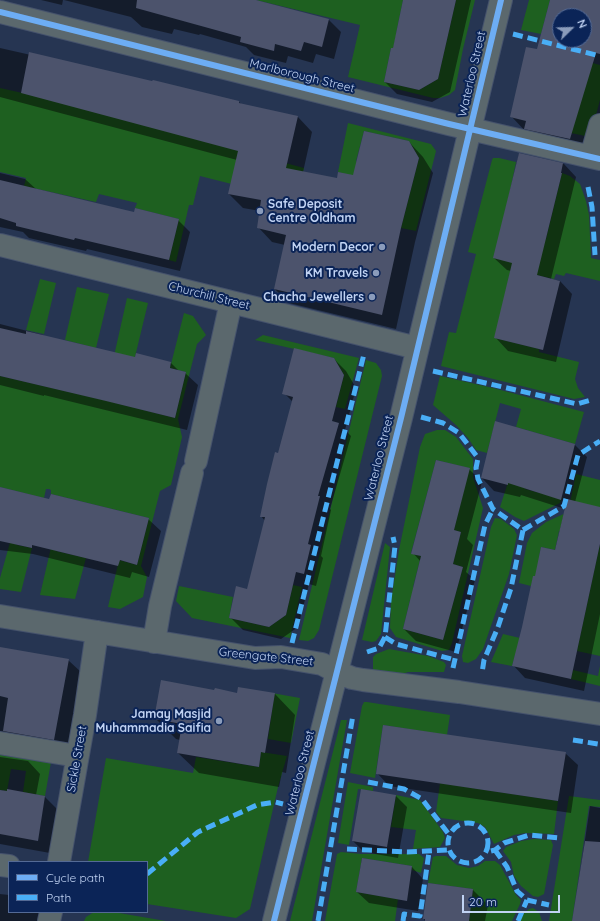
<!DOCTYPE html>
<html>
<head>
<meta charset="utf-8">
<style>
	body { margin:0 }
	#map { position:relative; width:600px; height:921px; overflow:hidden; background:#263552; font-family:Quicksand,sans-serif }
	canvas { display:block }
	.legend { position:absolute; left:8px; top:861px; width:140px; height:52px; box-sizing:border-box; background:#0b2457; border:1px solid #546a95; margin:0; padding:5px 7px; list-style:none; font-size:12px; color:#c1d3f3 }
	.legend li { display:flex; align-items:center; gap:8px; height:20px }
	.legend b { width:20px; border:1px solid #546a95 }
	.north { position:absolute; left:552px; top:8px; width:40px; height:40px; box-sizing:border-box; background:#0b2457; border:1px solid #546a95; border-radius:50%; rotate:67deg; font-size:11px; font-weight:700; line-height:16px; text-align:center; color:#c1d3f3 }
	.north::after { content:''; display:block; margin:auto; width:14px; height:18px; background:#8b9cbb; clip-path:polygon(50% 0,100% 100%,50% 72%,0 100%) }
	.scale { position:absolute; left:462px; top:895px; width:98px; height:18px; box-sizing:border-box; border:2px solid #c1d3f3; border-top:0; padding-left:5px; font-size:12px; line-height:14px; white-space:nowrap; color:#c1d3f3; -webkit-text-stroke:3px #0b2457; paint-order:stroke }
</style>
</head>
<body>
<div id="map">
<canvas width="600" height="921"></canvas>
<ul class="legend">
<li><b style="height:5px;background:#6dadf4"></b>Cycle path</li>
<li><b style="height:5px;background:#49aef6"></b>Path</li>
</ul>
<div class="north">N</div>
<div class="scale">20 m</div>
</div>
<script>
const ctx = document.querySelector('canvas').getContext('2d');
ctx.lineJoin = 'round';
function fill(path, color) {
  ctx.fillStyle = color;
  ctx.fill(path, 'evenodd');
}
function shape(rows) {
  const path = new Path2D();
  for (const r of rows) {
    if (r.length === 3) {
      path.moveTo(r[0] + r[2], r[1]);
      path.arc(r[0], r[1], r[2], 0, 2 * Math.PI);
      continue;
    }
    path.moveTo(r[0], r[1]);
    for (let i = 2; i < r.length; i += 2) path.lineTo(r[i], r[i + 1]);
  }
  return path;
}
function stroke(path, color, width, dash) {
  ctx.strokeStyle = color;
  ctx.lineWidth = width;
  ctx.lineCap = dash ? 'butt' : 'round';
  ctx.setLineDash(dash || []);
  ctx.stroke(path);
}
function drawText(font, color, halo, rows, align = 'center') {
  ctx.font = font + ' Quicksand,sans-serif';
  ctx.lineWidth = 4;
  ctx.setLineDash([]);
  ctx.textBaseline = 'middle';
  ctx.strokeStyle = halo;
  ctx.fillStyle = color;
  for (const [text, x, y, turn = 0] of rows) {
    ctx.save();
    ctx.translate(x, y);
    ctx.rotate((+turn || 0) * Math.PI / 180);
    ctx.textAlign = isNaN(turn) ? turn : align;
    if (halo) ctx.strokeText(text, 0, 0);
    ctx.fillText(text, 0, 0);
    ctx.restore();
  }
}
const green = shape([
	[256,0,403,0,396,34,406,37,402,51,391,48,384,82,419,90,438,79,456,0,475,0,463,49,455,90,449,95,440,98,433,98,348,77,360,25],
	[529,0,550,0,541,34,521,30],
	[570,57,600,65,600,100,590,137,571,133],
	[0,88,45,98,304,168,295,200,200,176,193,205,189,205,176,262,169,260,179,219,135,208,137,203,99,194,96,202,24,186,26,178,0,172],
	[348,123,431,144,436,151,416,231,401,228,419,158,409,141,364,131,356,161,370,180,338,172],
	[493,158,499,158,516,162,509,196,546,239,562,173,570,176,580,184,586,201,589,215,591,258,600,260,600,281,566,273,564,276,556,274,554,279,511,269,495,338,539,349,539,352,579,362,575,379,578,388,585,397,574,399,441,366,449,332,456,333,476,254,468,252,492,160],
	[40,279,56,283,44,334,26,330],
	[77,287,109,294,96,348,65,340],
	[127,298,148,303,134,361,114,356],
	[184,313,193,316,206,335,197,344,178,419,182,437,171,485,160,491,141,566,147,577,143,597,120,609,108,607,119,560,137,565,149,518,51,494,51,490,49,489,46,489,44,498,0,487,0,376,104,400,175,418,186,372,170,368],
	[263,335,359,358,345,409,336,407,344,375,334,358,255,340],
	[366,360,376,363,381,370,382,376,319,630,314,638,308,641,299,640],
	[440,376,493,388,584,412,575,444,516,427,521,409,500,403,487,453,476,450,468,438,456,425,433,405],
	[437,430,445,430,456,437,473,459,473,477,483,508,452,643,449,650,442,651,396,637,390,628,391,601,399,550,420,447,425,434],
	[436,460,469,468,454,530,461,532,453,564,463,567,443,640,403,629,410,600,427,591,413,587,421,556,411,553],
	[511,473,528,477,525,489,536,492,562,497,560,503,524,521,515,517,500,507],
	[576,474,600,480,600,507,572,534,559,531,555,550,541,547,539,557,548,579,534,576,531,586,519,583,527,543,532,533,546,522,568,512],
	[495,518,501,519,514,529,517,535,509,574,483,649,476,659,468,663,463,662,462,656,491,527],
	[11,539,17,545,32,548,21,592,0,589,0,578],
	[52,543,56,551,86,558,75,599,40,595],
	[385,543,390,547,381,634,376,641,372,642,362,640],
	[600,544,600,656,577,651],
	[293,585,302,587,290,638,192,618,176,601,179,586,233,597,229,618,269,627,286,615],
	[503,634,533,641,529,658,515,655,512,666,491,662],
	[389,649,428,656,444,662,446,665,444,672,408,672,396,676,373,670,373,657,376,654],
	[600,666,600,686,571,679,573,670,598,676],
	[272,693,300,698,291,743,268,739,274,697],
	[364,702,367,702,450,715,447,735,383,725,375,778,350,773,362,706],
	[341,720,347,720,312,921,290,921],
	[0,752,51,762,45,796,23,792,26,771,11,769,7,791,0,790],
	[261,752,287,756,278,787,250,909,236,918,147,904,147,862,88,862,106,758,193,773,196,757,259,767],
	[348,782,373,787,373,791,358,789,349,845,338,843],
	[440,783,558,801,554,834,525,833,514,835,494,844,485,827,478,823,441,818,436,812],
	[396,795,420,800,443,832,445,838,440,847,413,849,416,830,391,827],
	[569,796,600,800,600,807,589,806,572,921,549,921],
	[534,839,551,840,553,845,544,894,538,897,533,896,521,886,514,876,511,862,503,851,506,847,521,841],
	[341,852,361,854,419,854,424,858,421,873,412,870,412,866,362,858,356,892,398,899,395,921,325,921,337,854],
	[436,856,446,856,457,865,469,868,478,866,485,861,495,861,500,865,516,895,521,900,520,904,512,921,469,921,473,889,428,883,433,857],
	[533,908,539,912,542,921,520,921,523,914,529,909],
	[94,912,113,912,166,921,84,921,86,917]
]);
const shadow = shape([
	[41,0,63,0,62,5],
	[64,0,250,0,329,20,341,32,334,59,316,54,313,63,288,56,286,63,254,55,246,47,200,34,199,35,174,29,172,34,142,27,131,17],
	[404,0,471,0,450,92,432,102,397,94,385,82,393,50],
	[551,0,600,0,600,149,527,133,511,116,538,51],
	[560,16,584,16,584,40,560,40],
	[0,48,239,102,242,105,298,117,312,132,303,172,338,179,354,176,409,142,423,157,433,173,415,242,396,329,289,303,275,289,285,245,272,242,258,227,260,211,243,208,229,194,237,160,0,97],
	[519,154,564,164,576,177,551,279,560,281,572,294,556,362,508,351,496,338,511,271,507,270,494,258],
	[0,173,25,179,36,189,135,213,178,220,190,232,180,271,87,249,86,251,29,238,23,232,0,227],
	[0,324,43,335,45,337,136,358,171,363,179,371,185,373,198,385,187,430,44,395,44,396,0,385],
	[334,359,346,371,356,388,345,430,351,436,330,509,331,510,321,556,323,558,316,586,309,584,298,627,281,639,243,630,230,617,248,590,265,521,261,516,293,402,284,393],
	[575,445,587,457,575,502,600,508,600,614,584,691,525,678,513,665,536,577,555,551,565,509,521,495,520,497,494,491,482,478],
	[469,469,482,482,467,539,473,545,466,572,475,580,456,652,416,641,404,629,421,562,413,553],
	[0,488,50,500,148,519,161,531,149,577,132,572,130,578,33,554,0,550],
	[0,648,68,660,81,672,67,751,0,753],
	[215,691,238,694,275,694,295,715,286,773,282,772,279,787,199,773,178,753,180,740,176,739,155,718],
	[565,753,578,765,571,813,389,786,377,773],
	[0,755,0,757,28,761,40,774,36,795,45,797,57,809,50,853,0,844],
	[396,796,407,807,398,858,364,852,353,841],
	[590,806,600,808,600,921,573,921],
	[362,859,412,867,423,879,418,911,369,903,357,892],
	[473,890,488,905,485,921,425,921,424,919],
	[0,894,9,895,9,912,40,912,38,921,0,921]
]);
const building = shape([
	[137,0,256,0,329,19,322,47,304,42,301,51,275,44,274,51,240,42,241,37,136,8],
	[403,0,456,0,438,79,419,90,384,82,391,48,393,48],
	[550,0,600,0,600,54,596,53,570,139,524,129,526,121,510,117,526,47,537,49],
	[560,16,584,16,584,40,560,40],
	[29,52,152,81,153,80,239,101,239,103,298,116,286,168,337,178,338,172,353,175,364,131,409,141,419,158,401,228,382,315,274,289,286,235,257,228,261,200,228,194,238,151,21,93],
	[519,153,563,163,561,173,562,173,537,275,560,281,543,350,494,338,512,263,493,258],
	[0,180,134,212,135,208,179,219,169,260,75,238,74,240,16,226,16,223,0,218],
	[0,328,26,334,26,331,135,357,136,353,171,362,170,368,186,372,175,418,106,401,0,376],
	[294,348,334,358,344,375,332,421,339,423,318,496,320,496,308,544,311,545,304,574,296,572,286,615,269,627,229,618,236,586,247,589,265,517,260,517,267,484,275,452,278,453,293,397,282,394],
	[495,421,575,444,561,500,508,483,508,485,481,478],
	[436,460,470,468,454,530,461,532,453,564,463,567,443,640,403,629,421,556,411,554],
	[0,487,49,499,51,494,149,518,137,565,120,560,118,566,32,545,32,548,0,541],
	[567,499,600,507,600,544,571,679,512,666,522,627,533,576,535,576,541,547,555,550],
	[0,647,69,659,54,740,3,731,8,698,0,696],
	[161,680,214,690,215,688,237,693,238,687,275,693,265,753,261,752,259,767,177,753,182,724,154,719],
	[383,725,566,752,558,801,376,774],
	[7,789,45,796,38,841,0,834,0,790,7,791],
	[361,789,396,795,387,847,352,841],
	[585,841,600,842,600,921,572,921],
	[362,858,412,866,407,901,356,892],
	[428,883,473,889,469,921,425,921,425,919,423,919]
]);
const minor = shape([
	[0,12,449,124,600,159],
	[591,157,600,125],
	[0,245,417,348],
	[196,461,231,302],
	[0,616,255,658,281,657,322,664,337,672,352,678,363,680,459,692,600,714],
	[154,642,160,606,192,473],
	[0,743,77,756],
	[59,862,85,715,97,632],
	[0,865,9,866],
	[49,921,51,912],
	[274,921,401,418,501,0]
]);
const quiet = shape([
	[513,34,600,56],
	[588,187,592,207,595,255],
	[433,371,577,404,591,400],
	[421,417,443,423,459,433,478,458,476,468,478,479,493,509,523,530,511,588,498,627,484,660,482,673],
	[523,530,564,506,578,455,600,441],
	[385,637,396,644,455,660],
	[292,643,364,354],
	[367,652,379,648,385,637,395,546,393,537],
	[453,668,485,525,493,509],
	[573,740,598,744],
	[368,782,404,789,422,799,450,836],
	[468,843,20],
	[347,849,407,852,449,850],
	[495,850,507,867,517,891,527,900,549,905],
	[491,851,495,850,504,843,529,835,559,838],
	[147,874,198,832,257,805,275,802,283,804],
	[318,921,353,715],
	[403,921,404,914,420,916,429,852],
	[518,921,527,900]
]);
const cycleway = shape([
	[0,12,449,124,600,159],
	[274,921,401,418,501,0]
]);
const markers = [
	[260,211,4,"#8b9cbb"],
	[382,247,4,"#8b9cbb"],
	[376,273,4,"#8b9cbb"],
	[372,297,4,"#8b9cbb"],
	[219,721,4,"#8b9cbb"]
];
const streetNames = [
	["Waterloo Street",472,74,-77],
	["Marlborough Street",302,76,14],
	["Churchill Street",209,296,14],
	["Waterloo Street",379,458,-76],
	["Greengate Street",266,657,6],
	["Sickle Street",77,759,-80],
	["Waterloo Street",300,773,-76]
];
const poiNames = [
	["Safe Deposit",268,204,"left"],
	["Centre Oldham",268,218,"left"],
	["Modern Decor",374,247],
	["KM Travels",368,273],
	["Chacha Jewellers",364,297],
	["Jamay Masjid",211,714],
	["Muhammadia Saifia",211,728]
];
fill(green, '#1e6020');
fill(shadow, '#0007');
fill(building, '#4c536c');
stroke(minor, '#45526c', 24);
stroke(minor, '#5b686d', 22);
stroke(quiet, '#49aef6', 5, [10, 5]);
stroke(cycleway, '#6dadf4', 6);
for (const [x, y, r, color] of markers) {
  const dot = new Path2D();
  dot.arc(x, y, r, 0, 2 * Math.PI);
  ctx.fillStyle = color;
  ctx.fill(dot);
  stroke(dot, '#0b2457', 1.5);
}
drawText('12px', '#c1d3f3', '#0b2457', streetNames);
drawText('bold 12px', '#c1d3f3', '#0b2457', poiNames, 'right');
</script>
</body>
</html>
